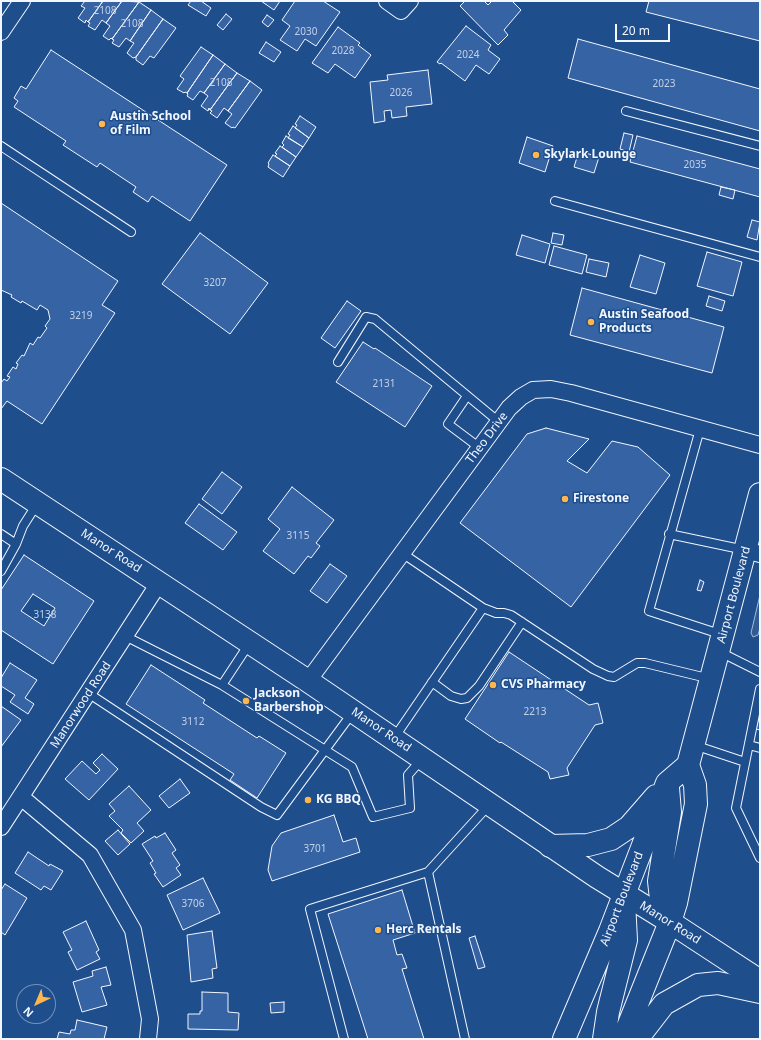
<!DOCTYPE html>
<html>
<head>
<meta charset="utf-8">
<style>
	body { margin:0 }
	#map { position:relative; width:761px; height:1040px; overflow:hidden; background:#1f4e8c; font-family:"Noto Sans",sans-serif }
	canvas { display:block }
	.frame { position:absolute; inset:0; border:2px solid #f2f6ff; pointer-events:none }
	.north { position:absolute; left:16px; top:984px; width:40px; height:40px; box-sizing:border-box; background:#1f4e8c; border:1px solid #7391ba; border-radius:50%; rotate:224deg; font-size:11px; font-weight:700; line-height:16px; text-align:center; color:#f2f6ff }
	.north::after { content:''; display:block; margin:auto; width:14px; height:18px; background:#ffb74d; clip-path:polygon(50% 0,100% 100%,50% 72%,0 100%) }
	.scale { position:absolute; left:615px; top:24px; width:55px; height:18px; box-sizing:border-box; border:2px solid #f2f6ff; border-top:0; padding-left:5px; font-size:12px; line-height:14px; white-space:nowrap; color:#f2f6ff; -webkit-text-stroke:3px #1f4e8c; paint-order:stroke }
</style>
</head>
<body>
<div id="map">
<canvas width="761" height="1040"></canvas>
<div class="frame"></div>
<div class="north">N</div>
<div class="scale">20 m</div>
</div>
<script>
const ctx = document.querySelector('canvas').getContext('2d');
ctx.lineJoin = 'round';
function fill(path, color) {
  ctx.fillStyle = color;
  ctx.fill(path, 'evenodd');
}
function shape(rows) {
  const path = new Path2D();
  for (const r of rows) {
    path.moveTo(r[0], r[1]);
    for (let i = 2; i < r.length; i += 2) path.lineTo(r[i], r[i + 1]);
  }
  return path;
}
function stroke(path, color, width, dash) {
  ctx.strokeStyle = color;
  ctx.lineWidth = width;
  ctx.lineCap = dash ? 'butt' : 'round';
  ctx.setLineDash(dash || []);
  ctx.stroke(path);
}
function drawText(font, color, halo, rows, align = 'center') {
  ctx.font = font + ' "Noto Sans",sans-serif';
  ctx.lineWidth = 3;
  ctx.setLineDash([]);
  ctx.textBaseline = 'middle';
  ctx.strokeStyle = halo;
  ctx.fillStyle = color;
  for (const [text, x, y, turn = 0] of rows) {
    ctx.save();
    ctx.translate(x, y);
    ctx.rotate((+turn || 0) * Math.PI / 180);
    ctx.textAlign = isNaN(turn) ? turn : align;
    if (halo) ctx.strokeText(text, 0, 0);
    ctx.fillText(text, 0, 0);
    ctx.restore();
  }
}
const built = shape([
	[760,595,760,628,758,635,753,637,751,633,760,595]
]);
const building = shape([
	[85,1,103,1,88,22,86,20,85,23,78,18,85,8,81,6,85,1],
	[103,1,122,1,106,23,102,20,95,30,88,26,90,23,88,22,103,1],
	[122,1,139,2,112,39,111,38,109,40,103,36,110,26,106,23,122,1],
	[191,1,201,1,211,8,206,16,188,5,191,1],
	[261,1,280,1,274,10,261,1],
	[295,1,323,1,340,12,316,46,305,39,297,51,280,40,290,26,282,20,295,1],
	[465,1,484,1,488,5,492,1,512,1,521,10,504,30,508,35,498,45,460,6,465,1],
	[649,1,760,1,760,41,646,12,649,1],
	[139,2,151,10,130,41,126,38,119,47,112,43,114,40,112,39,139,2],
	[151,10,163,19,136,57,133,58,127,53,134,43,130,41,151,10],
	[226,14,232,19,223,30,217,25,226,14],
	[267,15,274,20,268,27,262,22,267,15],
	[163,19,176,28,154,58,150,56,143,65,136,60,136,57,163,19],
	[466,26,491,45,488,50,500,59,489,74,476,65,465,81,441,63,440,64,437,62,466,26],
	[338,27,360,43,358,45,371,55,355,78,335,64,328,73,312,63,338,27],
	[578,39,760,89,760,131,568,78,578,39],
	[266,42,281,52,274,62,259,53,266,42],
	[201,47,213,55,187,93,185,92,184,93,177,89,184,79,180,76,201,47],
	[51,50,227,165,190,221,152,196,148,202,133,192,136,187,100,163,97,167,63,145,66,141,14,107,18,101,14,98,21,86,26,89,51,50],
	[213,55,225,64,204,93,200,91,193,100,187,96,188,94,187,93,213,55],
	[225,64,237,73,210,110,209,108,208,111,201,106,208,96,204,93,225,64],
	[428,70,432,104,406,107,407,116,392,118,391,110,384,111,385,121,374,123,370,82,388,80,387,75,428,70],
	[237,73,250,81,228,111,224,108,217,118,210,113,212,111,210,110,237,73],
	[250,81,262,90,235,128,233,127,232,128,225,123,232,114,228,111,250,81],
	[300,116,316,127,309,138,295,128,297,125,295,124,300,116],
	[293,126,309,138,303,147,288,138,290,135,288,134,293,126],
	[624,133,633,135,629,152,620,149,624,133],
	[286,136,303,147,296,157,282,147,284,145,282,143,286,136],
	[637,136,760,169,760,197,630,162,637,136],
	[527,137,553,146,545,172,519,163,527,137],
	[280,146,296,157,290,166,275,156,277,154,275,153,280,146],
	[579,151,599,157,594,173,574,167,579,151],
	[273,155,290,166,283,177,268,167,269,164,268,163,273,155],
	[721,187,735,190,733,199,719,195,721,187],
	[1,203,118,281,102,305,115,313,42,424,7,401,1,409,1,383,4,379,7,381,10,377,7,376,13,367,16,369,18,364,16,363,22,355,24,356,30,343,33,345,38,337,40,338,47,328,45,326,50,319,48,310,40,305,37,310,22,301,21,303,11,297,12,295,1,290,1,203],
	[752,220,760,222,757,240,747,237,752,220],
	[200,233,268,283,230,334,162,284,200,233],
	[553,233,564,235,562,245,551,243,553,233],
	[522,235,550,244,545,263,516,255,522,235],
	[554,246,587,255,582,274,549,265,554,246],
	[707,252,742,262,733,296,697,286,707,252],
	[640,255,665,263,656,294,630,287,640,255],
	[589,259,609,263,606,277,586,272,589,259],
	[582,288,724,327,712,373,570,335,582,288],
	[709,296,725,301,722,311,706,306,709,296],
	[347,301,361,311,335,348,321,338,347,301],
	[363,342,374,349,375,348,432,386,405,427,336,382,363,342],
	[546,428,589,439,567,461,587,473,612,441,638,447,670,475,571,607,460,523,527,434,546,428],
	[222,472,242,487,222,514,202,499,222,472],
	[292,487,334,520,316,543,320,546,311,558,308,556,294,574,263,551,280,529,268,519,292,487],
	[199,504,237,532,223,550,185,523,199,504],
	[24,555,94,601,53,664,1,630,1,590,24,555],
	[33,594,55,608,44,626,21,611,33,594],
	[330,564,347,576,327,603,310,591,330,564],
	[700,580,704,582,701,591,697,590,700,580],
	[509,652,589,705,598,703,603,723,595,725,567,768,569,775,550,779,548,772,501,742,500,743,465,719,509,652],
	[10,663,37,680,25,698,34,704,28,714,10,702,15,695,1,686,1,678,10,663],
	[151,665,205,700,203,703,257,738,259,736,286,753,257,798,230,780,234,774,126,704,151,665],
	[1,706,21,720,1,747,1,706],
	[760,713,760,730,756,729,760,713],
	[102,754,118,769,89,800,65,779,82,761,96,774,100,770,93,763,102,754],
	[180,779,190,793,169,808,159,796,180,779],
	[129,786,151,810,137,823,144,831,131,843,121,833,123,830,109,816,115,811,109,804,129,786],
	[334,815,343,842,356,838,360,852,272,881,268,870,272,846,281,833,334,815],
	[118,830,130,844,118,855,105,841,118,830],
	[165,833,176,850,172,853,180,865,176,868,181,875,163,887,154,874,156,873,150,863,153,861,142,844,155,836,156,838,165,833],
	[28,852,49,866,50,864,63,871,51,890,44,886,41,890,15,873,28,852],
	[203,878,220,913,183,930,167,895,203,878],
	[5,884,27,898,5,935,1,932,1,890,5,884],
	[402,890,415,933,393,940,397,955,402,954,407,968,402,969,424,1039,368,1039,328,914,402,890],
	[86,921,99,950,96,952,100,959,77,970,68,952,72,950,63,932,86,921],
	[212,931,217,968,212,969,213,978,191,982,187,935,212,931],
	[475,936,485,967,478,969,469,938,475,936],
	[106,967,111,985,101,987,107,1005,82,1012,73,982,93,976,92,971,106,967],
	[202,992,228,993,228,1012,239,1013,238,1030,188,1029,188,1014,200,1014,200,1011,202,1011,202,992],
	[284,1002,284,1012,271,1013,270,1003,284,1002],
	[77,1020,107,1027,104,1039,57,1039,59,1032,70,1034,71,1030,75,1030,77,1020]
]);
const service = shape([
	[626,111,760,146],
	[1,146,131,232],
	[555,201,760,257],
	[338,362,366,317,375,319,499,422],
	[467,396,448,424,480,448],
	[700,429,649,611,723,635],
	[1,534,16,544],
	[669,534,745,550],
	[402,553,483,608,496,613,504,613,511,615,593,669,608,676,614,677,637,663,645,663,711,679],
	[1,571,16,544,23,526,37,504],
	[125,636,222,685,352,767,373,817,410,808,408,775,422,759],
	[720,652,760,672],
	[432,682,451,696,461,699,467,698,479,686,522,622],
	[222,685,249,644],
	[760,689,736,808,760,858],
	[88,693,261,807,277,815,353,712],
	[394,738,483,608],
	[694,745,745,762],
	[749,745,760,748],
	[428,872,465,1039],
	[344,1039,310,909,428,872,489,805]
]);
const minor = shape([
	[387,1,401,11,410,1],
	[1,32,22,1],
	[745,550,760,554],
	[308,681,509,408,521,397,533,390,551,389,571,393,760,445],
	[21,797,90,855,133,930,150,1019,148,1039],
	[1,827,159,583]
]);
const secondary = shape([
	[1,479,308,681,597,877,670,922,760,981]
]);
const primary = shape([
	[668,788,670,812,659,881,661,899,670,922],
	[550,846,588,845,611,839,629,827,656,796],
	[564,1039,610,931,667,783,688,765,760,494],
	[604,1039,608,1012,626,940,624,901],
	[623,1039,670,922,676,903,696,804,695,785,688,765],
	[637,1039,664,1004,698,985,718,983,760,992]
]);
const markers = [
	[102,124,4,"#ffb74d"],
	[536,155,4,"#ffb74d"],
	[591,322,4,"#ffb74d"],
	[565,499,4,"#ffb74d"],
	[493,685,4,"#ffb74d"],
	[246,701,4,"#ffb74d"],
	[308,800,4,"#ffb74d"],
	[378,930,4,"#ffb74d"]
];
const numberNames = [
	["2108",105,11],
	["2108",132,24],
	["2030",306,32],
	["2028",343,51],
	["2024",468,55],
	["2108",221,83],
	["2023",664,84],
	["2026",401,93],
	["2035",695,165],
	["3207",215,283],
	["3219",81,316],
	["2131",384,384],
	["3115",298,536],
	["3138",45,615],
	["2213",535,712],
	["3112",193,722],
	["3701",315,849],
	["3706",193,904]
];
const poiNames = [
	["Austin School",110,117],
	["of Film",110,131],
	["Skylark Lounge",544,155],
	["Austin Seafood",599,315],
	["Products",599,329],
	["Firestone",573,499],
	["CVS Pharmacy",501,685],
	["Jackson",254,694],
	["Barbershop",254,708],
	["KG BBQ",316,800],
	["Herc Rentals",386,930]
];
const streetNames = [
	["Theo Drive",487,438,-53],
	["Manor Road",111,551,33],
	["Airport Boulevard",734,595,-75],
	["Manorwood Road",81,705,-57],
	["Manor Road",381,730,34],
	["Airport Boulevard",622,899,-69],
	["Manor Road",670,923,32]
];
fill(built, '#305b95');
stroke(built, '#a8bbd7', 1);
fill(building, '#3563a3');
stroke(building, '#f2f6ff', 1);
stroke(service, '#f2f6ff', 10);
stroke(minor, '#f2f6ff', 18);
stroke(secondary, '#f2f6ff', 24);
stroke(primary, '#f2f6ff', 24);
stroke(service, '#1f4e8c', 8);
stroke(minor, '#1f4e8c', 16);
stroke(secondary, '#1f4e8c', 22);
stroke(primary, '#1f4e8c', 22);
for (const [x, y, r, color] of markers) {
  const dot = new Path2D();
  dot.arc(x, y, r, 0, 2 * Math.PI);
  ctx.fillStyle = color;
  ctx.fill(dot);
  stroke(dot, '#1f4e8c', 1.5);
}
drawText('10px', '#c3d1e8', null, numberNames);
drawText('bold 12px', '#f2f6ff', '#1f4e8c', poiNames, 'left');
drawText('12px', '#f2f6ff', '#1f4e8c', streetNames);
</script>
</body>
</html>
